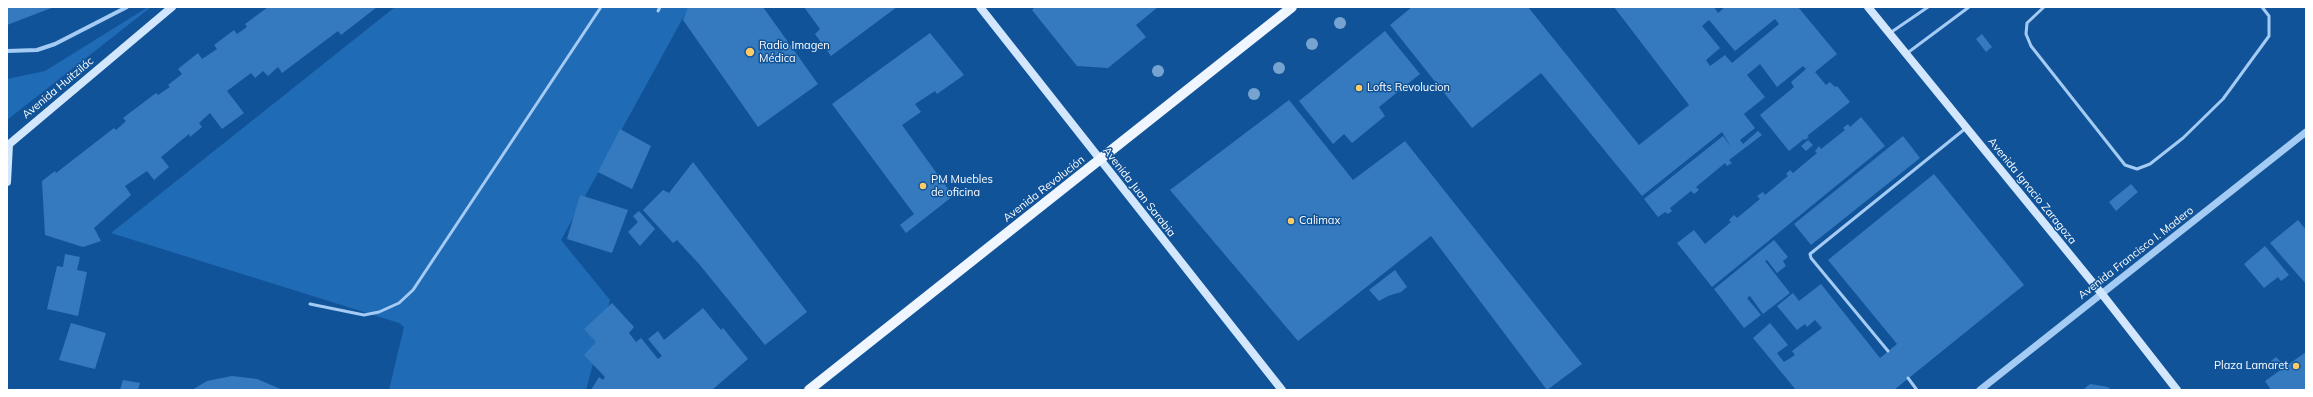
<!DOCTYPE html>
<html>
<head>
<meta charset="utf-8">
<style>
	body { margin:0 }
	#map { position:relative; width:2313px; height:397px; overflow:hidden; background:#115398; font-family:Mulish,sans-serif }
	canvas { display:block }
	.frame { position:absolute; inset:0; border:8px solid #fff; pointer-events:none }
</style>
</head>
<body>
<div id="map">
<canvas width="2313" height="397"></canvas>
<div class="frame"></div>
</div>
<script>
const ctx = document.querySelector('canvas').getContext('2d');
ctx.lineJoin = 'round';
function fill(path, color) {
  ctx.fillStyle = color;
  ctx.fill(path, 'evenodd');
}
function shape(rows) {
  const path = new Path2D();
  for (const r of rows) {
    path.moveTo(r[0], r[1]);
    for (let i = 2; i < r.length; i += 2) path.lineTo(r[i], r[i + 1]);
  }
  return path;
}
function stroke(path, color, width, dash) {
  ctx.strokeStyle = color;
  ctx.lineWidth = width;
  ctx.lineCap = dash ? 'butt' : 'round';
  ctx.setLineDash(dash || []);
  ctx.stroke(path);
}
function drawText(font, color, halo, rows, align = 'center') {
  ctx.font = font + ' Mulish,sans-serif';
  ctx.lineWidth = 3;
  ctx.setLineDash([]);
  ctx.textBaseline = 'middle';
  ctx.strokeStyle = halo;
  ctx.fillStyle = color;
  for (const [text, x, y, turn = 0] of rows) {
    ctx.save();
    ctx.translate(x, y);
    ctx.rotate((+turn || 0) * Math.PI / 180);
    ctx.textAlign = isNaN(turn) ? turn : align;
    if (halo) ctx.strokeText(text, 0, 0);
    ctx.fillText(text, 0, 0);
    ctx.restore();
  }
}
const green = shape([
	[148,7,151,7,7,120,7,79,45,71],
	[395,7,689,7,561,240,610,300,586,390,389,390,404,327,399,323,111,233]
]);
const building = shape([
	[7,7,54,7,7,25],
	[268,7,377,7,341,35,338,31,282,73,278,67,268,76,263,71,255,78,251,73,227,91,244,113,222,129,210,113,199,123,202,127,190,137,189,134,161,157,169,167,154,180,147,171,125,186,131,195,94,228,101,241,83,247,45,235,42,181,55,171,56,173,114,128,116,130,126,121,123,118,156,93,158,95,170,87,168,85,182,74,178,69,198,53,202,59,217,49,214,45,234,30,237,34,247,27,245,24],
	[688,7,763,7,818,84,758,127,683,20],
	[804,7,897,7,831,56,815,34,820,29],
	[1035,7,1158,7,1136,25,1146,37,1108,68,1077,66,1032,10],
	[1412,7,1528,7,1639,145,1689,105,1614,7,1714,7,1718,13,1725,7,1798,7,1837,54,1815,72,1826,85,1830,82,1835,87,1837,86,1850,102,1807,136,1809,137,1805,140,1804,139,1789,151,1760,115,1794,87,1791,82,1806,69,1803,66,1777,87,1760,64,1747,75,1765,97,1744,114,1755,128,1740,140,1743,144,1758,131,1762,135,1729,160,1732,163,1727,166,1725,163,1696,187,1699,190,1694,194,1691,191,1670,208,1672,211,1668,214,1665,212,1658,217,1644,199,1723,136,1731,147,1722,132,1642,196,1541,73,1472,128,1390,25],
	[1775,19,1779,24,1732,63,1725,55,1710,66,1706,60,1720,48,1702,26,1709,20,1735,51],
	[1385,31,1420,74,1379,107,1385,116,1352,143,1344,134,1333,144,1299,101],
	[930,33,964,75,937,94,935,91,915,104,921,112,902,125,953,196,906,233,900,225,914,214,832,104],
	[1982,34,1992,47,1986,52,1976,39],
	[1289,100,1353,180,1405,141,1582,364,1547,390,1431,236,1298,341,1170,190],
	[1861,117,1885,146,1712,287,1677,243,1694,230,1705,244,1731,222,1729,220,1734,215,1737,218,1760,199,1757,196,1763,192,1765,195,1788,176,1786,174,1790,170,1793,173,1817,153,1815,151,1819,146,1821,149,1845,130,1843,128,1848,124,1850,127],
	[620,129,651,146,632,189,598,172],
	[1903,136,1920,158,1811,245,1794,224],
	[1808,140,1813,145,1806,151,1801,146],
	[693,162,807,312,765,345,699,264,677,240,673,243,643,210,663,190,669,193],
	[1934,174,2024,285,1894,390,1796,390,1753,338,1770,323,1788,345,1777,353,1784,362,1795,355,1792,351,1822,328,1815,320,1807,327,1805,324,1797,330,1777,306,1793,293,1799,301,1821,284,1880,358,1897,344,1828,260],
	[2131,184,2138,192,2116,211,2109,202],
	[580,195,628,210,612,253,567,239],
	[639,211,655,229,640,246,628,232,638,222,633,216],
	[2298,220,2306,230,2306,284,2270,243],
	[1774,240,1788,257,1783,261,1786,266,1777,273,1767,260,1765,261,1790,293,1763,314,1750,296,1747,298,1761,315,1744,328,1714,289],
	[2265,246,2289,275,2281,281,2278,277,2264,288,2244,264],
	[65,254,80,257,77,270,87,272,78,316,47,309,57,266,63,267],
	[1395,270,1407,287,1401,292,1388,296,1379,301,1369,290],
	[612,303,634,327,629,333,636,342,641,338,658,359,662,356,648,339,658,331,664,340,703,308,721,330,723,328,748,359,712,390,591,390,599,377,603,380,605,377,584,355,596,342,584,329],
	[71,323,106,333,95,369,59,360],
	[2306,352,2306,390,2271,390,2265,381],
	[2276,357,2282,363,2277,367,2271,361],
	[232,376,257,379,283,390,192,390,207,381],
	[123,380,140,383,138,390,120,390],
	[2090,384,2108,387,2111,390,2083,390]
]);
const service = shape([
	[2044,7,2027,23,2026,34,2031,46,2125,165,2137,169,2150,164,2183,138,2223,99,2269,36,2269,16,2262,7],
	[658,11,660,7],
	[1890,33,1928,7],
	[1906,54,1969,7],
	[310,304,364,315,379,312,399,303,413,290,601,7],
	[1888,351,1811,258,1810,254,1966,128],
	[1908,378,1917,390]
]);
const minor = shape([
	[7,51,37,50,55,44,127,7]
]);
const tertiary = shape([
	[1980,390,2306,132]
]);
const secondary = shape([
	[980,7,1282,390],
	[1868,7,2102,294,2177,390],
	[7,146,172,7],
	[7,182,9,144]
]);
const primary = shape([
	[809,390,1292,7]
]);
const trees = [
	[1340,23],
	[1312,44],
	[1279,68],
	[1158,71],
	[1254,94]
];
const markers = [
	[750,52,5,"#ffcb65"],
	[1359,88,4,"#ffcb65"],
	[923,186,4,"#ffcb65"],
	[1291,221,4,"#ffcb65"],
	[2296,366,4,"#ffcb65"]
];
const poiNames = [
	["Radio Imagen",759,46],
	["Médica",759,59],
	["Lofts Revolucion",1367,88],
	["PM Muebles",931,180],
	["de oficina",931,193],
	["Calimax",1299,221],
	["Plaza Lamaret",2288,366,"right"]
];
const streetNames = [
	["Avenida Huitzilác",58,88,-40],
	["Avenida Revolución",1044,189,-38],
	["Avenida Ignacio Zaragoza",2032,191,51],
	["Avenida Juan Sarabia",1139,192,52],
	["Avenida Francisco I. Madero",2136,253,-38]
];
fill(green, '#206bb6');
fill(building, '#357abe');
stroke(service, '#a3cbf4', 3);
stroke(minor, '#a3cbf4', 4);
stroke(tertiary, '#a3cbf4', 7);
stroke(secondary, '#d2e7fd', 8);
stroke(primary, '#eff6ff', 10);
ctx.fillStyle = '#77a3d0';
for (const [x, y] of trees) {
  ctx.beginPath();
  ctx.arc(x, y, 6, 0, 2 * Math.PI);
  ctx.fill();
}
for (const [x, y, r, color] of markers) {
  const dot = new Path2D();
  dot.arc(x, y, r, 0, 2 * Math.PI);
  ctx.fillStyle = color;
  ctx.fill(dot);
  stroke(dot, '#115398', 1.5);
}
drawText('11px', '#fff', '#115398', poiNames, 'left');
drawText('11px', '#fff', '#115398', streetNames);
</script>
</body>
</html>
